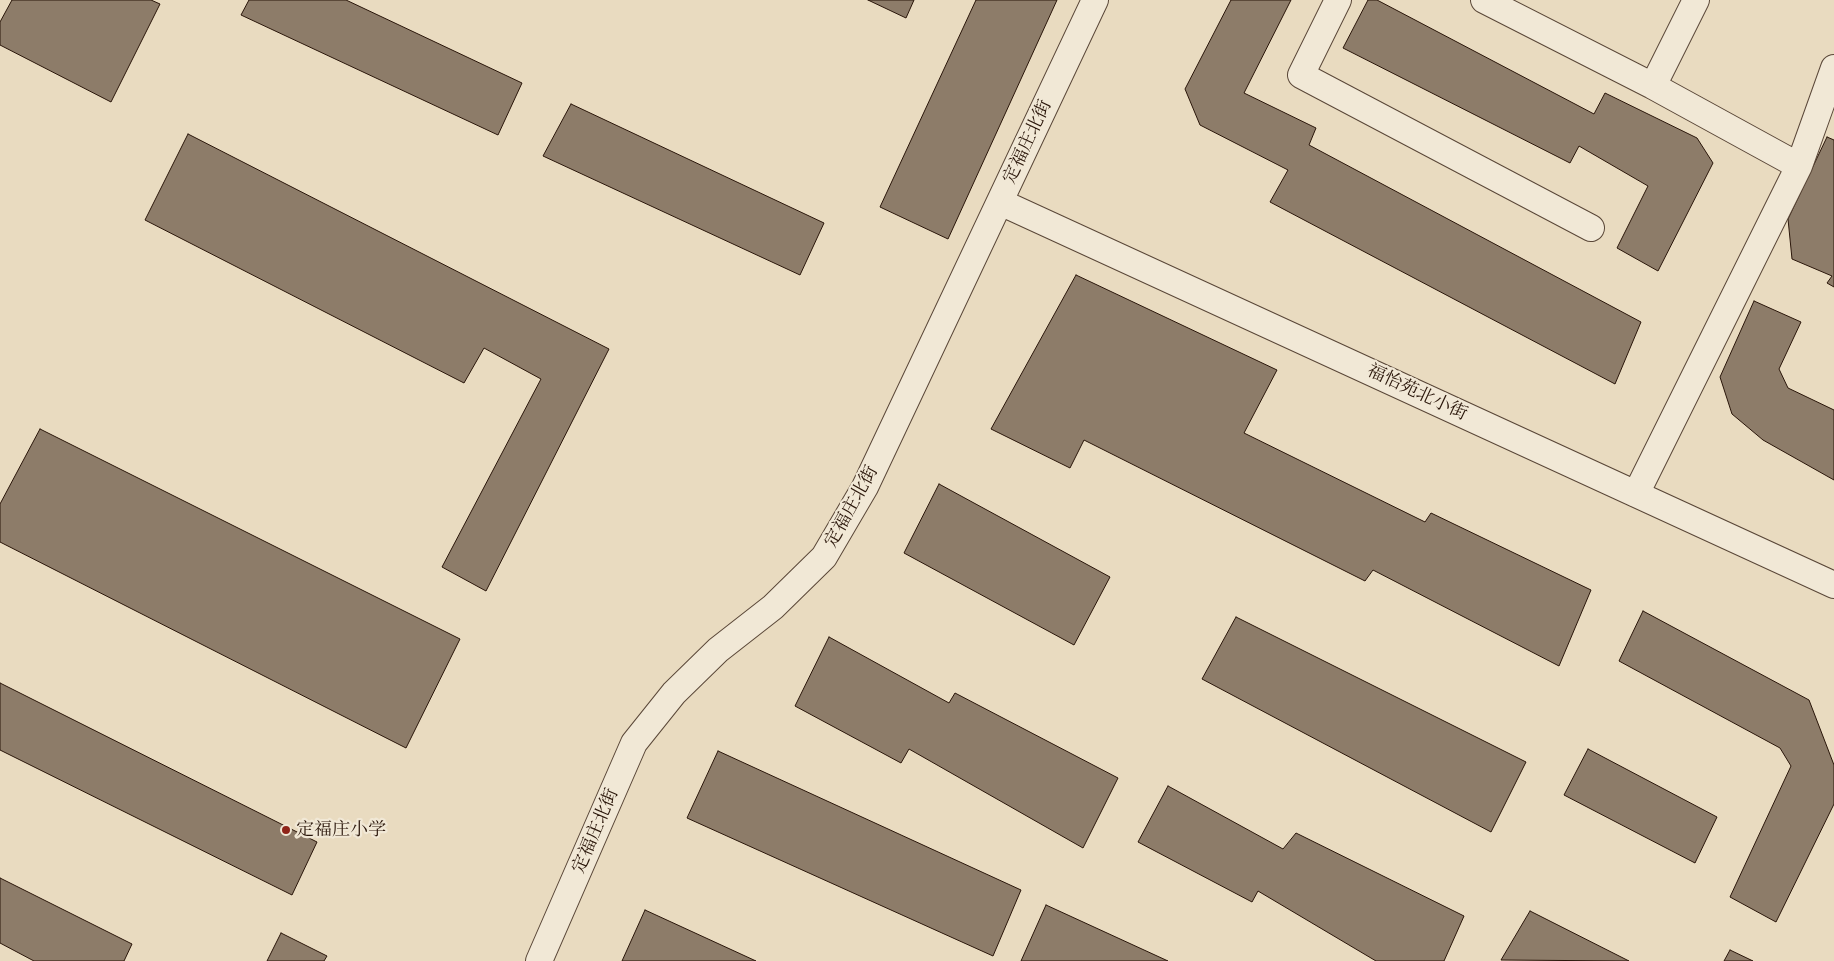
<!DOCTYPE html>
<html>
<head>
<meta charset="utf-8">
<style>
	body { margin:0 }
	canvas { display:block; background:#e9dbc0 }
</style>
</head>
<body>
<canvas width="1834" height="961"></canvas>
<script>
const ctx = document.querySelector('canvas').getContext('2d');
ctx.lineJoin = 'round';
function fill(path, color) {
  ctx.fillStyle = color;
  ctx.fill(path, 'evenodd');
}
function shape(rows) {
  const path = new Path2D();
  for (const r of rows) {
    path.moveTo(r[0], r[1]);
    for (let i = 2; i < r.length; i += 2) path.lineTo(r[i], r[i + 1]);
  }
  return path;
}
function stroke(path, color, width, dash) {
  ctx.strokeStyle = color;
  ctx.lineWidth = width;
  ctx.lineCap = dash ? 'butt' : 'round';
  ctx.setLineDash(dash || []);
  ctx.stroke(path);
}
function drawText(font, color, halo, rows, align = 'center') {
  ctx.font = font + ' "Gentium Book Plus","Noto Serif SC",serif';
  ctx.lineWidth = 4.5;
  ctx.setLineDash([]);
  ctx.textBaseline = 'middle';
  ctx.strokeStyle = halo;
  ctx.fillStyle = color;
  for (const [text, x, y, turn = 0] of rows) {
    ctx.save();
    ctx.translate(x, y);
    ctx.rotate((+turn || 0) * Math.PI / 180);
    ctx.textAlign = isNaN(turn) ? turn : align;
    if (halo) ctx.strokeText(text, 0, 0);
    ctx.fillText(text, 0, 0);
    ctx.restore();
  }
}
const building = shape([
	[12,0,151,0,160,4,111,102,0,45,0,22,12,0],
	[249,0,346,0,522,83,498,135,241,15,249,0],
	[868,0,914,0,906,18,868,0],
	[976,0,1057,0,948,239,880,207,976,0],
	[1231,0,1291,0,1244,93,1316,128,1309,145,1641,322,1615,384,1270,202,1288,170,1200,125,1185,89,1231,0],
	[1368,0,1377,0,1594,114,1605,93,1697,138,1713,163,1658,271,1617,248,1648,186,1579,146,1570,163,1343,48,1368,0],
	[571,104,824,223,800,275,543,156,571,104],
	[188,134,609,349,486,591,442,567,541,379,484,348,464,383,145,220,188,134],
	[1827,137,1834,140,1834,287,1827,283,1832,276,1792,259,1788,219,1827,137],
	[1076,275,1277,370,1244,433,1425,522,1431,513,1591,590,1559,666,1373,570,1365,581,1084,440,1070,468,991,429,1076,275],
	[1754,301,1801,322,1779,369,1788,388,1834,410,1834,480,1763,440,1732,414,1720,377,1754,301],
	[40,429,460,639,406,748,0,542,0,504,40,429],
	[939,484,1110,577,1074,645,904,553,939,484],
	[1643,611,1809,700,1834,765,1834,804,1776,922,1730,897,1791,766,1780,748,1619,661,1643,611],
	[1236,617,1526,762,1491,832,1202,679,1236,617],
	[829,637,949,703,955,693,1118,778,1083,848,909,749,901,763,795,706,829,637],
	[0,683,317,842,292,895,0,750,0,683],
	[1588,749,1717,817,1695,863,1564,795,1588,749],
	[718,751,1021,890,993,956,687,818,718,751],
	[1168,786,1283,849,1296,833,1464,916,1444,961,1376,961,1258,891,1252,902,1138,842,1168,786],
	[0,878,132,944,124,961,34,961,0,943,0,878],
	[1046,905,1168,961,1021,961,1046,905],
	[645,910,756,961,622,961,645,910],
	[1530,911,1629,961,1501,960,1530,911],
	[281,933,327,956,324,961,267,961,281,933],
	[1730,950,1753,961,1724,961,1730,950]
]);
const street = shape([
	[1338,0,1301,75,1591,228],
	[1484,0,1653,86],
	[1696,0,1653,86,1799,166],
	[1000,202,1834,585],
	[1636,494,1799,166,1834,68],
	[539,961,634,743,674,693,718,650,773,607,824,557,865,487,1095,0]
]);
const markers = [
	[286,830,5,"#8f2418"]
];
const streetNames = [
	["定福庄北街",1028,142,-65],
	["福怡苑北小街",1417,393,25],
	["定福庄北街",852,507,-61],
	["定福庄北街",596,831,-67]
];
const poiNames = [
	["定福庄小学",296,830]
];
fill(building, '#8d7c69');
stroke(building, '#2a160a', 1);
stroke(street, '#5a4738', 28);
stroke(street, '#f1e8d6', 26);
for (const [x, y, r, color] of markers) {
  const dot = new Path2D();
  dot.arc(x, y, r, 0, 2 * Math.PI);
  ctx.fillStyle = color;
  ctx.fill(dot);
  stroke(dot, '#f1e8d6', 2);
}
drawText('18px', '#2a160a', '#f1e8d6', streetNames);
drawText('18px', '#2a160a', '#f1e8d6', poiNames, 'left');
</script>
</body>
</html>
